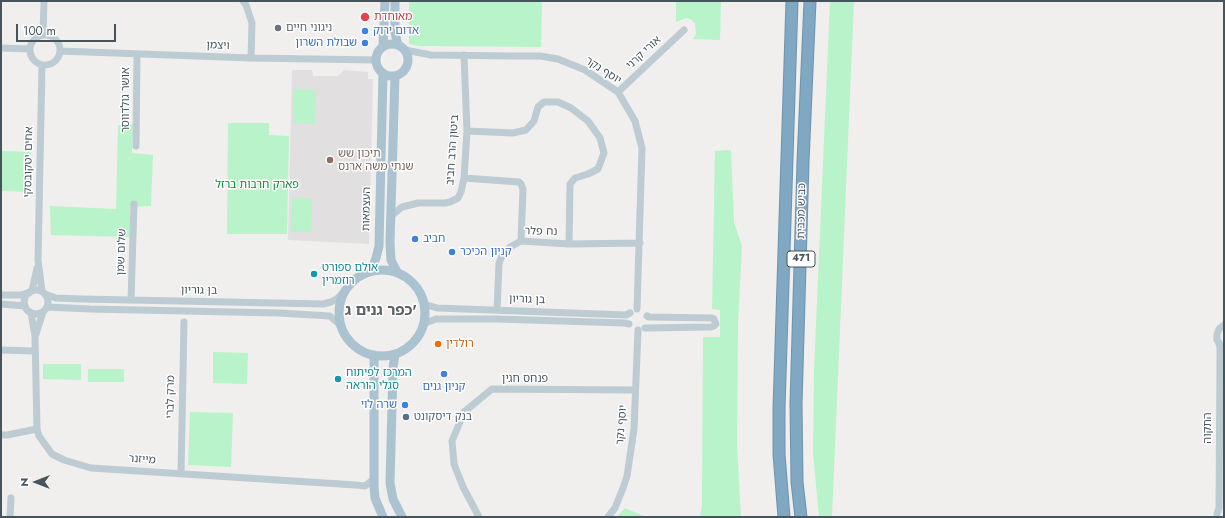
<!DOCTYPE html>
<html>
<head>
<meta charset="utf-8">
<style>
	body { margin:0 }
	#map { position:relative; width:1225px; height:518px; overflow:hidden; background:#f1eeee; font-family:Jost,sans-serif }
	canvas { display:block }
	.frame { position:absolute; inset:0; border:2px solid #45545d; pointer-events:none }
	.north { position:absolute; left:16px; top:462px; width:40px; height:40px; -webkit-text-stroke:3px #fff; paint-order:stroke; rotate:270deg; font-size:11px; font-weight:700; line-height:16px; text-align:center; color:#45545d }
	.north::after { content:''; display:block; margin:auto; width:14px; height:18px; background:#45545d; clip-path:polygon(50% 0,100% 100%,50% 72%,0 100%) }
	.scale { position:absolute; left:16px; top:24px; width:100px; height:18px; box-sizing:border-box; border:2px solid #45545d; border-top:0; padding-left:5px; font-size:12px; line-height:14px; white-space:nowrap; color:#45545d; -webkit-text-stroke:3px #fff; paint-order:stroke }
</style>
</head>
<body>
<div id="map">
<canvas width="1225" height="518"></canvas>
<div class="frame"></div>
<div class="north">N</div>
<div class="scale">100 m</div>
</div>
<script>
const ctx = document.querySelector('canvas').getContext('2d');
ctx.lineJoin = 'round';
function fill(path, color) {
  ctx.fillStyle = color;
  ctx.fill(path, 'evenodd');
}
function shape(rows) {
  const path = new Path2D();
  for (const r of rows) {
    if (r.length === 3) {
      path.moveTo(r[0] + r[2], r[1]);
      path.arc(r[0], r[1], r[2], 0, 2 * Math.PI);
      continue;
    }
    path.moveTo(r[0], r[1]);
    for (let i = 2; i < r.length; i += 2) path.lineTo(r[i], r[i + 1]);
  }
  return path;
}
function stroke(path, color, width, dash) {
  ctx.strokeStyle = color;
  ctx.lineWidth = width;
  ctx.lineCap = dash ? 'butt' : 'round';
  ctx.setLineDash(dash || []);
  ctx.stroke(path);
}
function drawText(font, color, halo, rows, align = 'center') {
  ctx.font = font + ' Jost,"Noto Sans Hebrew",sans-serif';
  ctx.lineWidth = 3;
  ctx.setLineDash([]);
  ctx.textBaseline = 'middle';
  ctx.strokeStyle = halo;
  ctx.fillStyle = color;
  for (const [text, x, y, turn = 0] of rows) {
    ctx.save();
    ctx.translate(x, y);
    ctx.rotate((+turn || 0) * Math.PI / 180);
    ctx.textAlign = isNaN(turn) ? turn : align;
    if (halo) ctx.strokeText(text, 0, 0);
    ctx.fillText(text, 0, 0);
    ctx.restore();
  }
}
const education = shape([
	[292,70,312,70,313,76,338,76,344,70,368,72,368,79,373,79,369,244,288,240]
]);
const green = shape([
	[409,1,542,1,541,47,419,46,409,44],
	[676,1,721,1,720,40,693,39,696,34,695,23,690,19,686,18,676,22],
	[830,1,854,1,832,517,819,517,813,452,814,371],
	[294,89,316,90,315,124,293,123],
	[228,123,269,123,269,135,289,136,287,234,227,234],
	[133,124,132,153,153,155,151,206,130,207,130,237,51,235,50,206,116,209,118,125],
	[731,150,734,222,742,246,738,323,737,445,741,517,700,517,702,505,703,337,720,337,720,310,712,309,715,151],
	[1,151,31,152,31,192,1,191],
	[292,198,312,199,311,232,291,232],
	[213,352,248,353,247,384,213,383],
	[43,364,81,364,81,380,43,379],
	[88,369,124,369,124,382,88,382],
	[190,412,233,413,231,467,188,465],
	[625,508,646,517,617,517]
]);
const minor = shape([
	[243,1,246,5,252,23,251,58],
	[43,35,44,1],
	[45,50,15],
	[1,48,30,49],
	[405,50,431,55,513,56,540,56,558,59,585,70,618,92,635,121,642,148,637,309],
	[60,51,251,58,376,60],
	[618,92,684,30],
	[467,131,513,133,526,130,534,121,538,107,544,102,558,102,571,108,588,121,600,138,604,153,598,169,588,174,575,178,570,184,569,244],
	[136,146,137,54],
	[464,178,519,182,521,184,523,189,521,241],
	[391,216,402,207,418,203,445,203,450,202,458,198,461,192,464,178,467,131,464,55],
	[36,302,12],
	[32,291,37,268],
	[42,291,38,260,42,65],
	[45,294,56,298,82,299,323,304,331,302,338,298,347,288],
	[1,295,21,295,29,293],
	[131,300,134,204],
	[1,304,25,306],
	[424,304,437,308,626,315,630,313],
	[47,307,90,309,279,313,330,316,341,326],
	[497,310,499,263,503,254,510,247,521,241,569,244,640,243],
	[31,313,35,336,37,429,39,436,52,454,64,460,91,468,356,485,365,486,374,479],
	[423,324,436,319,497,319,625,323,629,324],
	[645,328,711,327,714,326,716,324,714,319,712,318,649,317,647,316],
	[36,334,43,312],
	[1220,344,1217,340,1217,334,1219,329,1224,325],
	[1,350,35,351],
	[1,435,7,435,37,429],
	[181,473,184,322],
	[1217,514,1219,508,1220,358,1220,347,1218,341],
	[10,517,11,498],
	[479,517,463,487,454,464,452,441,464,412,492,389,635,390],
	[608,517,615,508,623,488,627,476,634,429,638,330]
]);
const major = shape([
	[395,1,395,33,398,45],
	[392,60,16],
	[383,46,385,1],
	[395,76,390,242,391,260,397,272],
	[382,313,43],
	[371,271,376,258,379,246,383,73],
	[395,354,393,368,390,483,393,499,402,517],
	[374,355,374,487,375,498,383,517]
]);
const highway = shape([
	[784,517,779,454,779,408,792,1],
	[801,517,797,482,796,404,803,162,810,1]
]);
const markers = [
	[365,17,5,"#e0444e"],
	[278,28,4,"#6b7280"],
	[365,31,4,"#3f7fe0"],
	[365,43,4,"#3f7fe0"],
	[330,160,4,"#8d6e63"],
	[415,239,4,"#3f7fe0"],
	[452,252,4,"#3f7fe0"],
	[314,274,4,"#0f9aa8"],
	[438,344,4,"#e8710a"],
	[444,374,4,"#3f7fe0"],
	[338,379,4,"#0f9aa8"],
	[405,405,4,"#3f7fe0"],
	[406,417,4,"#5c6f8a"]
];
const shields = [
	[801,259,28]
];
const shieldNames = [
	["471",801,259]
];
const healthNames = [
	["מאוחדת",374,17]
];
const worshipNames = [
	["ניגוני חיים",286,28]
];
const shopNames = [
	["אדום ירוק",373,31],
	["שבולת השרון",357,43,"right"],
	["חביב",423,239],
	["קניון הכיכר",460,252],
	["קניון גנים",444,387,"center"],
	["שרה לוי",397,405,"right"]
];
const streetNames = [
	["ויצמן",218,46,2],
	["אורי קרני",644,53,-43],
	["יוסף נקר",603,71,33],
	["אושר גולדווסר",126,100,-90],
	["ביטון הרב חביב",453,150,-86],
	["אחים יטקובסקי",29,162,-89],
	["העצמאות",367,209,-89],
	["כביש מכבית",802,211,-89],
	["נח פלר",541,232,1],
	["שלום שמן",122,252,-88],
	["בן גוריון",199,291,1],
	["בן גוריון",527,300,2],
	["פנחס חגין",525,379],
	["מרק לברי",171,397,-89],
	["יוסף נקר",622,425,-85],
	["התקוה",1208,428,-90],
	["מייזנר",142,460,4]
];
const educationNames = [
	["תיכון שש",338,154],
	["שנתי משה ארנס",338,167]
];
const parkNames = [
	["פארק חרבות ברזל",257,185]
];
const cultureNames = [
	["אולם ספורט",322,268],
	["רוזמרין",322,281],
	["המרכז לפיתוח",346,373],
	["סגלי הוראה",346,386]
];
const foodNames = [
	["רולדין",446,344]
];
const serviceNames = [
	["בנק דיסקונט",414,417]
];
const districtNames = [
	["כפר גנים ג'",381,311]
];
fill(education, '#e2dfe0');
fill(green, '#b8f3c9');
stroke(highway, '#6d93ae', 13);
stroke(minor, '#bdcbd2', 7);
stroke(major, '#abc2d0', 9);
stroke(highway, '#81a8c2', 11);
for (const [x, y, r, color] of markers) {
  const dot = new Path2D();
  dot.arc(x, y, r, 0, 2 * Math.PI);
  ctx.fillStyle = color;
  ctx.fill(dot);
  stroke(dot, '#fff', 1.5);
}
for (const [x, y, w] of shields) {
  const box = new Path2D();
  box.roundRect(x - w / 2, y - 8, w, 16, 3);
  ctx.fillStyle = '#fff';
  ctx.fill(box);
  stroke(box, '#45545d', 1);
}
drawText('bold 10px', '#45545d', null, shieldNames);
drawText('11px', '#be3a42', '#fff', healthNames, 'left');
drawText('11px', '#5b616d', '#fff', worshipNames, 'left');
drawText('11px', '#366cbe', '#fff', shopNames, 'left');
drawText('11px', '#45545d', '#fff', streetNames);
drawText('11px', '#785e54', '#fff', educationNames, 'left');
drawText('11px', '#0f863d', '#fff', parkNames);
drawText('11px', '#0d838f', '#fff', cultureNames, 'left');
drawText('11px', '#c56008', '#fff', foodNames, 'left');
drawText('11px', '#4e5e75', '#fff', serviceNames, 'left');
drawText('bold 15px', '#5a6064', '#fff', districtNames);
</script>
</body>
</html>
